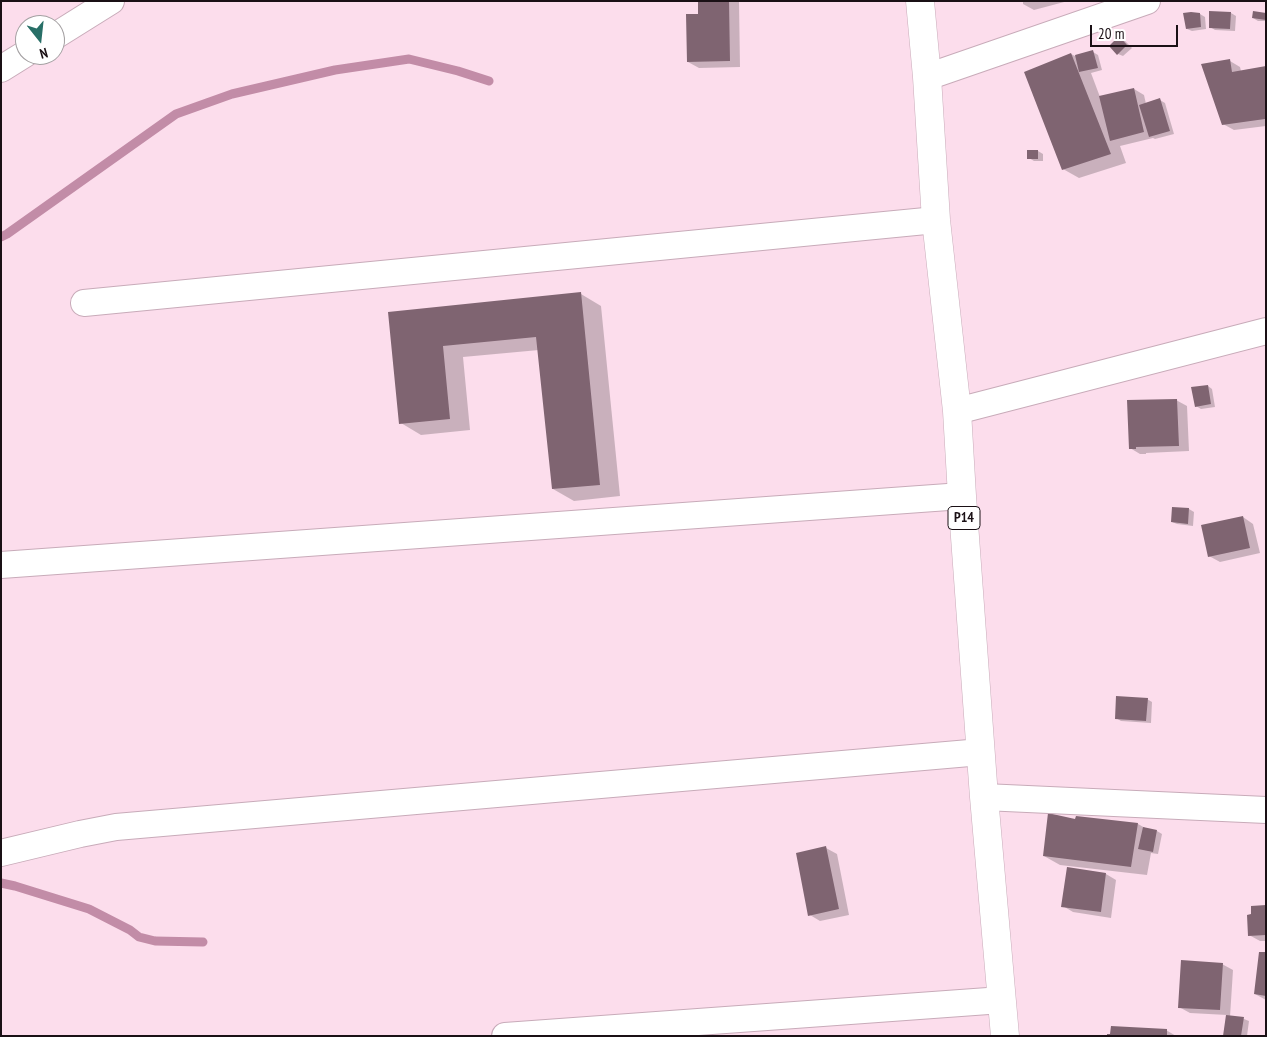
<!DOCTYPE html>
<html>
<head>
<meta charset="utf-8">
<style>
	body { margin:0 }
	#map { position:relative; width:1267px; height:1037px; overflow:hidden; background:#fcddec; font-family:"PT Sans Narrow",sans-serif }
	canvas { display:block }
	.frame { position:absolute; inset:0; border:2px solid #1a1015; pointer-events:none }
	.north { position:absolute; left:15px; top:15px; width:50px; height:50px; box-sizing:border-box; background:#fff; border:1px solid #a39fa1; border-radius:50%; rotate:164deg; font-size:14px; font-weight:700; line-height:20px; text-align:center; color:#1a1015 }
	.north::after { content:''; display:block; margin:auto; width:18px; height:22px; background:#286f67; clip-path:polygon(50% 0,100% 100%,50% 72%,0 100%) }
	.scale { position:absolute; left:1090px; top:25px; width:88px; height:22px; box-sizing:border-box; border:2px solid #1a1015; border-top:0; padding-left:6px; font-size:15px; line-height:18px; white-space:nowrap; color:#1a1015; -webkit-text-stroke:4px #fff; paint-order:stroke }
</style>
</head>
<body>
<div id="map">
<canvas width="1267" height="1037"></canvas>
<div class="frame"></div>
<div class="north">N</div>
<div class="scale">20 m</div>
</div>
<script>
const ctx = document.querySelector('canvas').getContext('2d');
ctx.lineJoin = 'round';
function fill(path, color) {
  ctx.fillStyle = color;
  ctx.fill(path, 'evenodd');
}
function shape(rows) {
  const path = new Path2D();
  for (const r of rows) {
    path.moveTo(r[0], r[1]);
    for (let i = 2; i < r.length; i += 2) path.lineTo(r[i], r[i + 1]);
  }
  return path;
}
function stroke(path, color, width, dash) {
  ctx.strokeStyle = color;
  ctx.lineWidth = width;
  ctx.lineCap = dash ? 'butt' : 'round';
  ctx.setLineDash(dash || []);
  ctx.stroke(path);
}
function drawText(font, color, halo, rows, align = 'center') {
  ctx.font = font + ' "PT Sans Narrow",sans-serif';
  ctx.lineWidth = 5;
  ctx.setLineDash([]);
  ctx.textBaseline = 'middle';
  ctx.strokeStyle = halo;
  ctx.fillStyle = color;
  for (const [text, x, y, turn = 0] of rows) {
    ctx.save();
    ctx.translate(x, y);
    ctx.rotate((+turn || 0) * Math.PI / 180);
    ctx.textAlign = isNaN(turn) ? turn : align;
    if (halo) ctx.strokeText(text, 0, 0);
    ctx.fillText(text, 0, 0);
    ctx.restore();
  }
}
const shadow = shape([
	[699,1,739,1,740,67,699,68,688,62,700,15],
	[1023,1,1068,1,1034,10,1023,4],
	[1231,13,1236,16,1235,31,1215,30,1210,27],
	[1200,14,1205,17,1206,29,1192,31,1187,29],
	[1266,14,1266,21,1258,21,1253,18],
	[1120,37,1124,40,1132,48,1123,56,1118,54],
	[1093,52,1098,55,1102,70,1091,73,1100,97,1134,89,1144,95,1146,104,1160,100,1165,103,1174,134,1155,139,1153,138,1120,146,1126,163,1079,178,1063,169,1071,54,1075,56],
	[1230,61,1240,67,1241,71,1266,67,1266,126,1234,130,1223,124],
	[1029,151,1038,151,1043,154,1043,161,1034,161,1029,158],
	[581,294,601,306,620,496,574,501,553,489,539,350,463,357,470,430,421,435,401,423,390,313],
	[1208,386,1212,389,1215,407,1201,409,1196,406],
	[1176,400,1187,406,1189,451,1146,453,1146,454,1140,454,1130,448],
	[1174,508,1189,509,1194,512,1193,526,1177,524,1172,522],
	[1243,517,1253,524,1260,553,1220,562,1209,556],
	[1147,699,1152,702,1151,723,1121,721,1116,718],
	[1076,821,1138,824,1147,829,1157,831,1162,834,1158,854,1151,853,1147,875,1060,865,1044,856],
	[826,848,837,854,849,915,820,921,810,915],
	[1068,868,1106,874,1116,880,1111,918,1073,912,1063,906],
	[1266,906,1266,941,1260,941,1249,935],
	[1266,954,1266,1000,1255,994],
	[1222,964,1233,970,1230,1017,1244,1019,1249,1021,1247,1036,1224,1036,1227,1015,1190,1013,1179,1007],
	[1166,1030,1176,1036,1108,1036]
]);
const stream = shape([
	[1,237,7,234,176,114,232,94,335,70,409,59,458,71,489,81],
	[1,883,15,886,89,909,130,930,139,937,155,941,203,942]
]);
const building = shape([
	[698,1,729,1,730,61,687,62,686,14,698,14],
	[1209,11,1231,12,1230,29,1209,28],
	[1253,11,1266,13,1266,20,1252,18],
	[1191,12,1200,13,1201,27,1186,29,1183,13],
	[1119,36,1127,45,1117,55,1109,46],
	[1093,50,1098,68,1079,72,1075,55],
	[1071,53,1111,154,1062,170,1024,72],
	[1230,59,1232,72,1266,66,1265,119,1222,125,1201,64],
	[1134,88,1144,132,1110,141,1099,96],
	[1160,98,1170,131,1149,137,1139,105],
	[1027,150,1038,150,1038,159,1027,159],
	[581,292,600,485,552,489,536,337,443,346,450,419,399,424,388,312],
	[1208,385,1211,404,1195,407,1191,387],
	[1177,399,1179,446,1136,447,1136,449,1129,449,1127,400],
	[1172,507,1189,508,1188,524,1171,522],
	[1243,516,1250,548,1208,557,1201,525],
	[1116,696,1148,698,1146,721,1115,719],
	[1048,813,1075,819,1076,816,1138,823,1131,867,1043,856],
	[1143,827,1157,830,1153,852,1138,849],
	[826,846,839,909,808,916,796,853],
	[1067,867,1106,873,1101,912,1061,907],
	[1266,905,1266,935,1248,936,1247,915,1251,914,1251,906],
	[1259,952,1266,952,1266,996,1254,994],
	[1181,960,1223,963,1220,1010,1178,1008],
	[1226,1015,1244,1017,1241,1036,1223,1036],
	[1111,1026,1167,1029,1167,1036,1107,1036,1107,1034,1110,1034]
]);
const minor = shape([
	[55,36,111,1],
	[1,69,25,54],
	[927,77,1147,1],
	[84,303,936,220],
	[957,411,1266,331],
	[1,565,962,496],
	[984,797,1266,810],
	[1,853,80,834,116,827,981,752],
	[505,1036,1002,1000]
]);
const primary = shape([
	[920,1,927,77,936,220,957,411,962,496,984,797,1005,1036]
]);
const shields = [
	[964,518,32]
];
const shieldNames = [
	["P14",964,518]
];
fill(shadow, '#0003');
stroke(stream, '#c28ca7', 9);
fill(building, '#7f6471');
stroke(minor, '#c8abb9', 28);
stroke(primary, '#c8abb9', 29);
stroke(minor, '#fff', 26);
stroke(primary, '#fff', 28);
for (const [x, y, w] of shields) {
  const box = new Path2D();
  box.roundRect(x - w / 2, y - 11.5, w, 23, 4);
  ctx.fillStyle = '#fff';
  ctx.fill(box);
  stroke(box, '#1a1015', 1);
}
drawText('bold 14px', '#1a1015', null, shieldNames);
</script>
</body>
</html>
